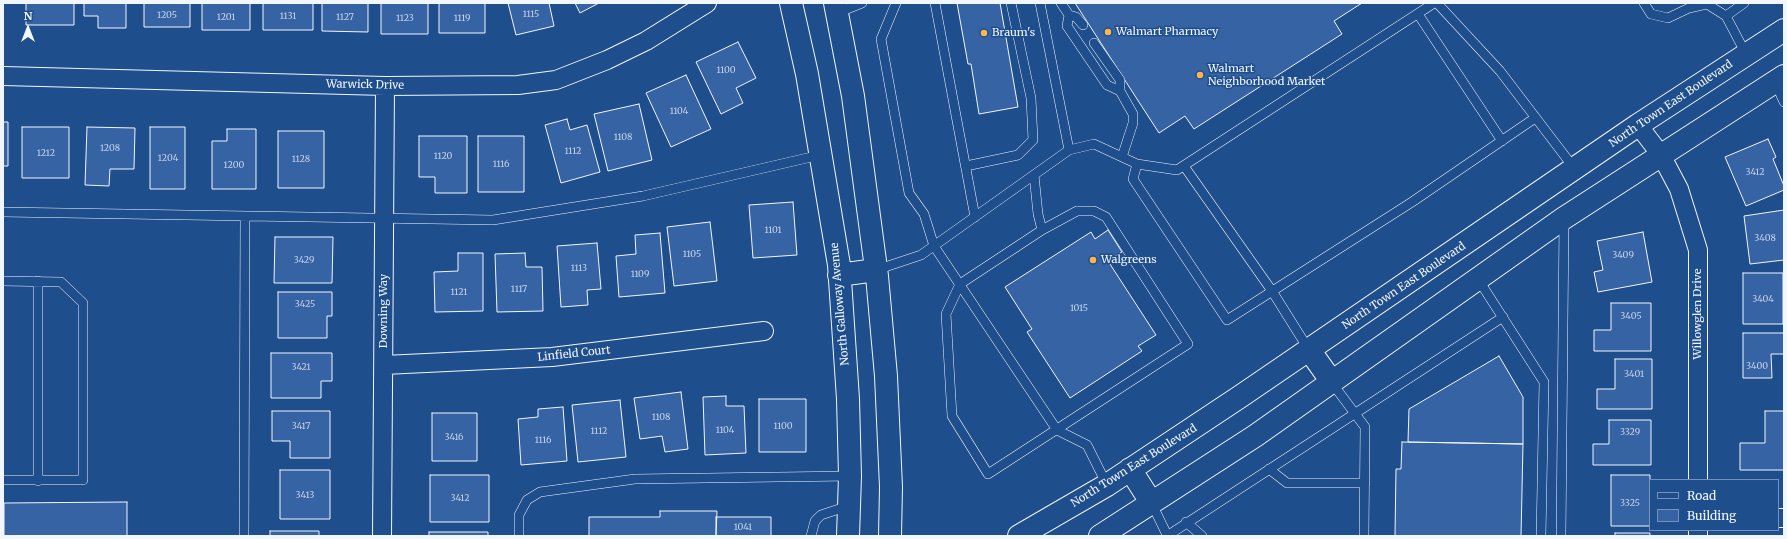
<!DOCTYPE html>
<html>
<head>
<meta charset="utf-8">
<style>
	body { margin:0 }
	#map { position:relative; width:1787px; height:539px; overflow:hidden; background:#1f4e8c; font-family:Merriweather,serif }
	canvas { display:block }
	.frame { position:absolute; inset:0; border:4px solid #f2f6ff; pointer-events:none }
	.legend { position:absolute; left:1649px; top:479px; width:130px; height:52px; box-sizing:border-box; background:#1f4e8c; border:1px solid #7391ba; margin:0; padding:5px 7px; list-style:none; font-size:12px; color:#f2f6ff }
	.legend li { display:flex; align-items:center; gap:8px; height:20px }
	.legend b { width:20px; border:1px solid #7391ba }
	.north { position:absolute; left:8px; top:8px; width:40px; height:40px; -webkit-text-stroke:3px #1f4e8c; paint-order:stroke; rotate:0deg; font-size:11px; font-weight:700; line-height:16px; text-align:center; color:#f2f6ff }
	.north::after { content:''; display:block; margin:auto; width:14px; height:18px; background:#f2f6ff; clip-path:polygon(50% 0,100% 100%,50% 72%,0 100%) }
</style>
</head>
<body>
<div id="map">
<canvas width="1787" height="539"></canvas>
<div class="frame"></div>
<ul class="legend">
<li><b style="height:5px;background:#1f4e8c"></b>Road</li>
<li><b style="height:11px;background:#3563a3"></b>Building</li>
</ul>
<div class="north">N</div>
</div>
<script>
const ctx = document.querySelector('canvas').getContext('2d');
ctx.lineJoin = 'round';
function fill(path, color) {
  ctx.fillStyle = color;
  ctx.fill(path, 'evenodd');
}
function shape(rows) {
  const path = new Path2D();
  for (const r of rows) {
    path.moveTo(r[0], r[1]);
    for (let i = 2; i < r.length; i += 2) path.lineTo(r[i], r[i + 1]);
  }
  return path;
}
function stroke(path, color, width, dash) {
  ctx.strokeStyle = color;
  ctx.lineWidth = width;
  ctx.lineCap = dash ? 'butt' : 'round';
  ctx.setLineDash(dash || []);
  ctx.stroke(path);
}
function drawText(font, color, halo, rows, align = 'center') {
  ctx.font = font + ' Merriweather,serif';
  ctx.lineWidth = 3;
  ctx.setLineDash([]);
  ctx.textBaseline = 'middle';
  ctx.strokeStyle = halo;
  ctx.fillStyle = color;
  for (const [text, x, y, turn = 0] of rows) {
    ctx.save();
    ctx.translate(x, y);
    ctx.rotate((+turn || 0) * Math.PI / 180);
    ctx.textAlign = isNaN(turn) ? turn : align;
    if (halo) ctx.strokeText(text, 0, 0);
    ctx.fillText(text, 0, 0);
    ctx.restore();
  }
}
const building = shape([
	[26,3,74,3,74,25,26,25,26,3],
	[84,3,126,3,126,28,98,28,98,16,84,16,84,3],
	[144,3,190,3,190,27,144,27,144,3],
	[202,3,250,3,250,30,202,30,202,3],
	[263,3,313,3,313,30,263,30,263,3],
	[322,3,368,3,368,32,322,31,322,3],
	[381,3,428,3,428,34,381,34,381,3],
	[439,3,485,3,485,33,439,33,439,3],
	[508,3,549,3,554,26,516,35,508,3],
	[575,3,599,3,580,13,575,3],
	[957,3,1000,3,1018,107,979,114,971,64,968,64,957,3],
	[1075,3,1362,3,1334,21,1342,34,1194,129,1185,116,1159,133,1075,3],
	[738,42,756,78,736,88,743,103,721,114,696,62,738,42],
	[686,75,711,129,671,147,646,93,686,75],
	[639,104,652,160,608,171,594,114,639,104],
	[567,119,570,130,587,125,600,172,561,183,545,125,567,119],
	[3,122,8,122,8,166,3,166,3,122],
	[22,127,69,127,69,178,22,178,22,127],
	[87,127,135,128,134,169,110,169,109,186,85,185,87,127],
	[150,127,185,127,185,189,150,189,150,127],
	[227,129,256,129,256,189,212,189,212,141,227,141,227,129],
	[278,131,324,131,324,188,278,188,278,131],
	[419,136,467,136,467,193,435,193,435,177,419,177,419,136],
	[478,136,524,136,524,192,478,192,478,136],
	[1768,139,1776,157,1773,159,1784,186,1784,190,1746,206,1725,157,1768,139],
	[793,202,797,255,753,258,749,205,793,202],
	[1784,210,1784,260,1750,264,1744,216,1784,210],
	[710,222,717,281,674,286,667,227,710,222],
	[1108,230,1122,252,1108,261,1156,335,1138,346,1142,351,1070,398,1027,332,1032,329,1005,287,1091,232,1095,239,1108,230],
	[1643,232,1652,282,1598,292,1594,272,1603,270,1597,241,1643,232],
	[660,233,665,293,619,297,616,256,636,254,635,235,660,233],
	[275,237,333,237,332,283,274,283,275,237],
	[597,243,601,289,587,290,588,305,561,307,557,246,597,243],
	[458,253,483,253,483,311,435,312,434,272,458,271,458,253],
	[525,253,526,267,542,267,543,311,497,312,495,254,525,253],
	[1743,273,1783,273,1783,324,1743,324,1743,273],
	[278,292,332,292,332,316,327,316,327,338,278,338,278,292],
	[1611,303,1651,303,1651,351,1594,351,1594,330,1611,330,1611,303],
	[1743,333,1784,333,1784,354,1771,354,1772,378,1743,378,1743,333],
	[271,353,332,353,332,381,321,381,321,398,271,398,271,353],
	[1499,356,1523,397,1523,444,1408,442,1409,409,1499,356],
	[1615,359,1652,359,1652,409,1597,409,1597,389,1615,389,1615,359],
	[681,392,688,449,665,452,662,436,640,439,634,398,681,392],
	[726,396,726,406,744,406,746,453,705,455,703,397,726,396],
	[759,399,806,399,806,452,759,452,759,399],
	[620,400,626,457,578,462,572,405,620,400],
	[563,407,567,461,521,465,518,419,538,417,538,409,563,407],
	[272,411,330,411,330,458,290,458,290,441,272,441,272,411],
	[1765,411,1784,411,1784,470,1740,470,1740,443,1765,443,1765,411],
	[432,413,477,413,477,461,432,461,432,413],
	[1609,420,1651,420,1651,465,1593,465,1593,444,1609,444,1609,420],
	[1402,442,1523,444,1521,536,1395,536,1396,469,1401,469,1402,442],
	[280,470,330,470,330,519,280,519,280,470],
	[430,475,489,475,489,522,430,522,430,475],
	[1611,475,1650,475,1650,526,1611,526,1611,475],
	[127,502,127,536,4,536,4,503,127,502],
	[660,511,717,511,716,536,589,536,589,517,660,517,660,511],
	[716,517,771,517,771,536,716,536,716,517],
	[270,531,319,531,319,536,270,536,270,531],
	[429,532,488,532,488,536,429,536,429,532],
	[1615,533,1650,533,1650,536,1615,536,1615,533]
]);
const lane = shape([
	[896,3,881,39,909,193,924,214,934,246,1057,430,1087,445,1107,485],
	[935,3,975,217],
	[1061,3,1069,15,1076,17,1083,25],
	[1437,3,1500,71,1574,168],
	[1644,3,1651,14,1668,18,1689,8,1707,4,1726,16,1746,54],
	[837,13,862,3],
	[1418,14,1502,141],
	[1069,15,1067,26,1107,85,1120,91],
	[1726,16,1744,3],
	[1094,43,1120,80,1120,91,1133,114,1133,123,1122,157],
	[1775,82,1784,102],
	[1069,150,1094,144,1137,164,1177,170,1434,3],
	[1137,164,1133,179,1227,320,1412,202,1535,118],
	[966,166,1018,155,1033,140,1031,98,1011,3],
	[1184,166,1272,291,1309,350],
	[1034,175,1038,214,1042,230],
	[1077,211,1094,211,1106,217,1188,344,988,474,952,416,946,314,960,284,1042,230,1077,211],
	[3,212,493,220,643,196,820,155],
	[876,270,921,255,1069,150,1040,3],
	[1478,279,1544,382,1541,536],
	[3,281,61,282,83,303,83,480,3,480],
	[38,281,38,481],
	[1332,383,1365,427,1364,536],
	[1269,469,1287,483,1365,483],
	[1151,502,1167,535],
	[1186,522,1202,536],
	[244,536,245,216],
	[519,536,519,515,527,500,540,492,635,479,850,476],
	[811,536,815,521,821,515,848,506],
	[1167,536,1503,317],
	[1561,536,1564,219]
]);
const street = shape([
	[3,76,385,86,518,85,556,80,607,60,646,41,707,3],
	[1638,125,1661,155,1679,189,1698,250,1698,480],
	[384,365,552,357,764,331],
	[1778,518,1784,518],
	[382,536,385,86],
	[1698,536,1698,530]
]);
const secondary = shape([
	[791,3,807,74,839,265,848,399,850,476,848,536],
	[835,3,853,96,877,276,886,376,891,487,890,536],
	[839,275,876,270],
	[1310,351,1332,382],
	[1130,469,1151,502],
	[1019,536,1107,485,1241,396,1638,125,1784,30],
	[1100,536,1255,436,1564,218,1784,76]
]);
const markers = [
	[1108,32,4,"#ffb74d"],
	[984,33,4,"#ffb74d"],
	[1200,75,4,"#ffb74d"],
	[1093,260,4,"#ffb74d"]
];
const numberNames = [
	["1115",531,14],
	["1205",167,15],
	["1131",288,16],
	["1201",226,17],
	["1127",345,17],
	["1123",405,18],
	["1119",462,18],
	["1100",726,70],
	["1104",679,111],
	["1108",623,137],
	["1208",110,148],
	["1112",573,151],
	["1212",46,153],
	["1120",443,156],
	["1204",168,158],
	["1128",301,159],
	["1116",501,164],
	["1200",234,165],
	["3412",1755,172],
	["1101",773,230],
	["3408",1765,238],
	["1105",692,254],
	["3409",1623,255],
	["3429",304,260],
	["1113",579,268],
	["1109",640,274],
	["1117",519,289],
	["1121",459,292],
	["3404",1763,299],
	["3425",305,304],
	["1015",1079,308],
	["3405",1631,316],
	["3400",1757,366],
	["3421",301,367],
	["3401",1634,374],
	["1108",661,417],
	["3417",301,426],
	["1100",783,426],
	["1104",725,430],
	["1112",599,431],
	["3329",1630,432],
	["3416",454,437],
	["1116",543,440],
	["3413",305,495],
	["3412",460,498],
	["3325",1630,503],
	["1041",743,527]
];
const poiNames = [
	["Walmart Pharmacy",1116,32],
	["Braum's",992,33],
	["Walmart",1208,69],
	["Neighborhood Market",1208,82],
	["Walgreens",1101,260]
];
const streetNames = [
	["Warwick Drive",365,85,1],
	["North Town East Boulevard",1671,104,-34],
	["North Town East Boulevard",1404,286,-34],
	["North Galloway Avenue",840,304,-95],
	["Downing Way",384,311,-90],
	["Willowglen Drive",1698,314,-90],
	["Linfield Court",574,354,-6],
	["North Town East Boulevard",1134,466,-32]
];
fill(building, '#3563a3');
stroke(building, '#f2f6ff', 1);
stroke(lane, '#f2f6ff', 10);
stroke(street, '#f2f6ff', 20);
stroke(secondary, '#f2f6ff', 24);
stroke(lane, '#1f4e8c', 9);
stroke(street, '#1f4e8c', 18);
stroke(secondary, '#1f4e8c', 22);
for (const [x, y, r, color] of markers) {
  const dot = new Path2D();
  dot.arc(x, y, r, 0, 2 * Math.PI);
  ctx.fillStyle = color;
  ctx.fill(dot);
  stroke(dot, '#1f4e8c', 1.5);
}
drawText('9px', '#c3d1e8', null, numberNames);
drawText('11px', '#f2f6ff', '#1f4e8c', poiNames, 'left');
drawText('11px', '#f2f6ff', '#1f4e8c', streetNames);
</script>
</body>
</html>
